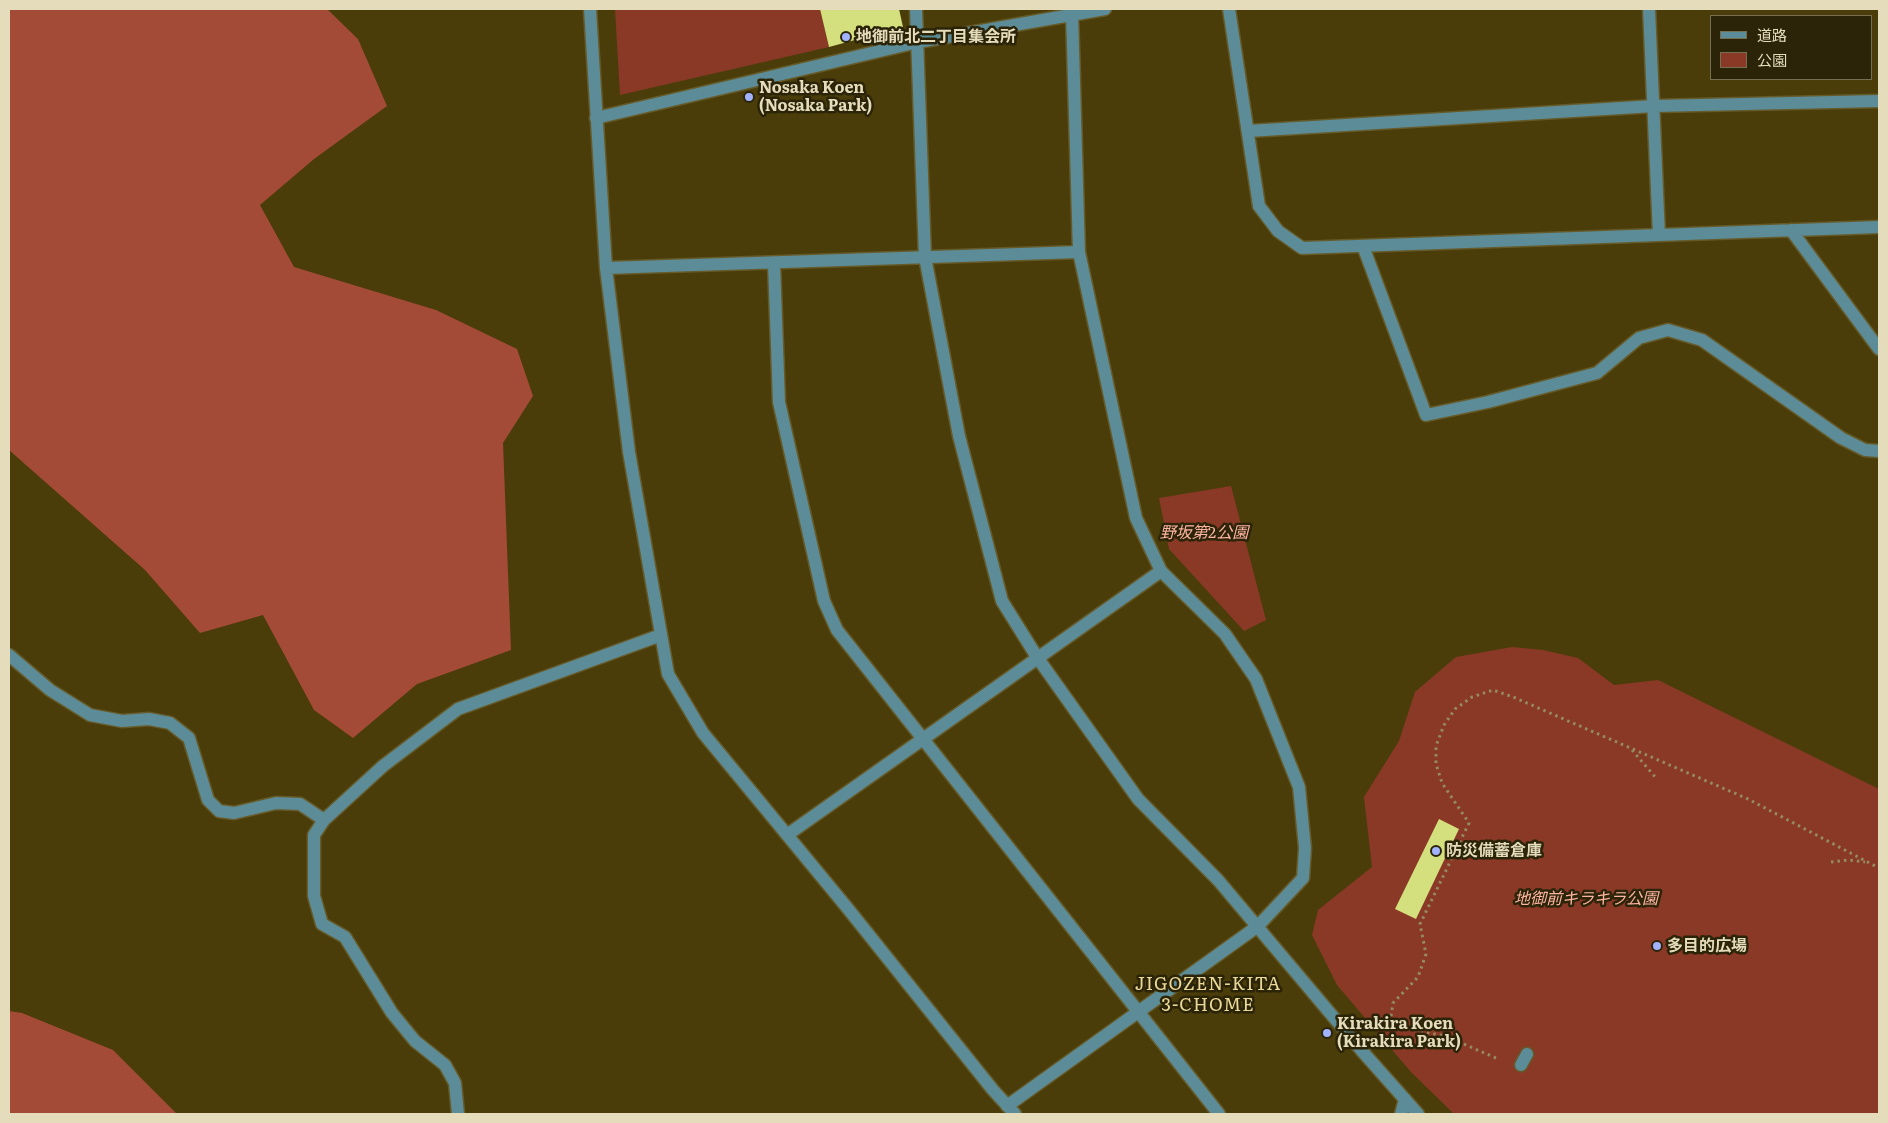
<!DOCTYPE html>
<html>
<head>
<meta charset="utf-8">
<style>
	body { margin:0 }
	#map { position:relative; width:1888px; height:1123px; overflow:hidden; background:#4a3d09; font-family:Literata,"Noto Sans JP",serif }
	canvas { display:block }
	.frame { position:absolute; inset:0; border:10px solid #e5dcbc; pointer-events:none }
	.legend { position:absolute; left:1710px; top:15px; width:162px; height:65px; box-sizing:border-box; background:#2b2409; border:1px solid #756e51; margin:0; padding:6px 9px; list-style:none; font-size:15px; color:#e5dcbc }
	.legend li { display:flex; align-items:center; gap:10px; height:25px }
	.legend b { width:25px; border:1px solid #756e51 }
</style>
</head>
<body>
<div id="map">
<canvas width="1888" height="1123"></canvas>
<div class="frame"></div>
<ul class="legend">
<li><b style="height:6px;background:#5b8c97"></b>道路</li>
<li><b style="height:14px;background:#8a3927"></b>公園</li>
</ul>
</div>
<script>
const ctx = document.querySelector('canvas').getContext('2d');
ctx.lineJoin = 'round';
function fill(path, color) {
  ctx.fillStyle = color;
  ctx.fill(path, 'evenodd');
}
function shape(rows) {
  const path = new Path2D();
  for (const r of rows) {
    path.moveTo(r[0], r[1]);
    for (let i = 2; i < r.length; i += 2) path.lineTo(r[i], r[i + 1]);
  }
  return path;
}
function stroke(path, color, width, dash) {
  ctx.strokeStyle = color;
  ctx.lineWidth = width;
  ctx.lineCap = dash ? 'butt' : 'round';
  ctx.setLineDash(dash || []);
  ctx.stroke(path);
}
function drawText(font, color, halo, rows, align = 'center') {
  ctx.font = font + ' Literata,"Noto Sans JP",serif';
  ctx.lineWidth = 5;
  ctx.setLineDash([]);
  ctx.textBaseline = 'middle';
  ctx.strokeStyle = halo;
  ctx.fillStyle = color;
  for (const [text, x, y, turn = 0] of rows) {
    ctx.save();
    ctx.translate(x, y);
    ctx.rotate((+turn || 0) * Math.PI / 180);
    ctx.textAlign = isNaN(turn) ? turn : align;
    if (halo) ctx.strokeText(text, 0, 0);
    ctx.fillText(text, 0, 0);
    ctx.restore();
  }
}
const green = shape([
	[615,9,820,9,829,47,620,95],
	[1231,486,1266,620,1244,631,1169,549,1159,498],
	[1512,647,1543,650,1578,658,1614,685,1658,680,1879,789,1879,1114,1454,1114,1411,1072,1337,985,1312,935,1318,910,1372,867,1364,797,1399,741,1415,692,1456,657]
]);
const forest = shape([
	[9,9,327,9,358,39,387,106,314,159,260,205,294,267,436,310,517,349,533,396,503,443,511,650,417,684,353,738,314,710,263,615,200,633,145,570,9,450],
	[9,1011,22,1013,113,1050,177,1114,9,1114]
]);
const building = shape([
	[820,9,899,9,903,27,829,47],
	[1439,819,1459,829,1416,919,1395,909]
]);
const path = shape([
	[1632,750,1656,778],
	[1831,862,1848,860,1865,862],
	[1496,1058,1445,1036,1395,1026,1391,1016,1393,1003,1418,977,1426,954,1420,924,1469,823,1442,783,1436,764,1436,746,1444,725,1455,709,1472,697,1493,690,1513,697,1748,799,1879,868]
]);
const minor = shape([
	[590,9,606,268,629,452,668,674,703,733,849,910,993,1090,1015,1114],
	[916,9,925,257,959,436,1002,601,1037,657,1138,799,1218,880,1362,1051,1418,1114],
	[1229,9,1259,206,1278,231,1302,248,1879,227],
	[1649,9,1659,235],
	[596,118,918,42,1105,9],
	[1248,131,1654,106,1879,101],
	[1791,230,1879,349],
	[1363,246,1426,415,1488,402,1597,373,1639,338,1668,330,1702,340,1841,438,1865,450,1879,451],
	[774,263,779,402,824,601,837,630,1219,1114],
	[606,268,1079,252],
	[9,655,50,690,90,715,122,721,149,719,170,723,189,738,208,800,219,811,234,813,276,803,300,804,324,820,314,835,314,896,322,924,345,937,392,1013,415,1041,445,1065,455,1083,458,1114],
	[324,820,383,766,458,709,661,635],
	[787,835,1161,571],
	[1521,1065,1527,1054],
	[1007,1106,1258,926,1303,878,1305,848,1299,787,1256,679,1225,634,1161,571,1136,518,1079,252,1072,13],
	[1401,1114,1405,1099]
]);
const markers = [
	[846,37,5,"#a2b2fd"],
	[749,97,5,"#a2b2fd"],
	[1436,851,5,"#a2b2fd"],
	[1657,946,5,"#a2b2fd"],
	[1327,1033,5,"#a2b2fd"]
];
const poiNames = [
	["地御前北二丁目集会所",856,37],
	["Nosaka Koen",759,88],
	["(Nosaka Park)",759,106],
	["防災備蓄倉庫",1446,851],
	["多目的広場",1667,946],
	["Kirakira Koen",1337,1024],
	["(Kirakira Park)",1337,1042]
];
const parkNames = [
	["野坂第2公園",1204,533],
	["地御前キラキラ公園",1586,899]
];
const neighbourhoodNames = [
	["JIGOZEN-KITA",1208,985],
	["3-CHOME",1208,1006]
];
fill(green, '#8a3927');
fill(forest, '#a44b37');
fill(building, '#d4df7d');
stroke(minor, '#665a29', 15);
stroke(path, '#958a60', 3, [2.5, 4]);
stroke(minor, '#5b8c97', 12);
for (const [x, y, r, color] of markers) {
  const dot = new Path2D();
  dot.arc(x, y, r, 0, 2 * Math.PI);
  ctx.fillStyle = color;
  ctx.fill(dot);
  stroke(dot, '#2b2409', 2);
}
drawText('bold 16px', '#e5dcbc', '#2b2409', poiNames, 'left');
drawText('italic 16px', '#feb3a1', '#2b2409', parkNames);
ctx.letterSpacing = '1px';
drawText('18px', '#ead897', '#2b2409', neighbourhoodNames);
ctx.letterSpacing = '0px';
</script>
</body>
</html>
